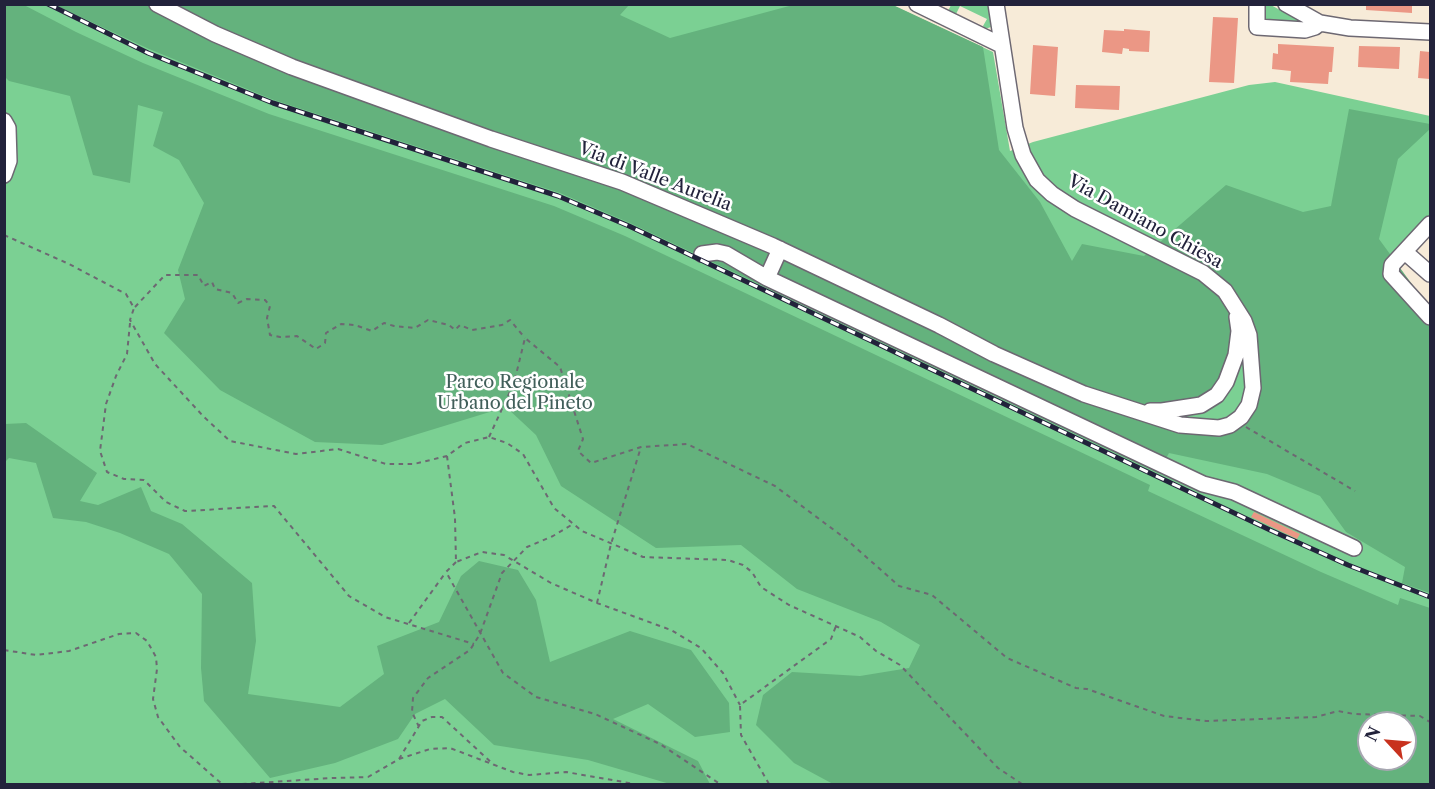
<!DOCTYPE html>
<html>
<head>
<meta charset="utf-8">
<style>
	body { margin:0 }
	#map { position:relative; width:1435px; height:789px; overflow:hidden; background:#f7ebd8; font-family:"Libre Caslon Text",serif }
	canvas { display:block }
	.frame { position:absolute; inset:0; border:6px solid #22223b; pointer-events:none }
	.north { position:absolute; left:1357px; top:711px; width:60px; height:60px; box-sizing:border-box; background:#fff; border:2px solid #a7a7b1; border-radius:50%; rotate:296deg; font-size:16px; font-weight:700; line-height:24px; text-align:center; color:#22223b }
	.north::after { content:''; display:block; margin:auto; width:21px; height:27px; background:#c8321e; clip-path:polygon(50% 0,100% 100%,50% 72%,0 100%) }
</style>
</head>
<body>
<div id="map">
<canvas width="1435" height="789"></canvas>
<div class="frame"></div>
<div class="north">N</div>
</div>
<script>
const ctx = document.querySelector('canvas').getContext('2d');
ctx.lineJoin = 'round';
function fill(path, color) {
  ctx.fillStyle = color;
  ctx.fill(path, 'evenodd');
}
function shape(rows) {
  const path = new Path2D();
  for (const r of rows) {
    path.moveTo(r[0], r[1]);
    for (let i = 2; i < r.length; i += 2) path.lineTo(r[i], r[i + 1]);
  }
  return path;
}
function stroke(path, color, width, dash) {
  ctx.strokeStyle = color;
  ctx.lineWidth = width;
  ctx.lineCap = dash ? 'butt' : 'round';
  ctx.setLineDash(dash || []);
  ctx.stroke(path);
}
function drawText(font, color, halo, rows, align = 'center') {
  ctx.font = font + ' "Libre Caslon Text",serif';
  ctx.lineWidth = 5;
  ctx.setLineDash([]);
  ctx.textBaseline = 'middle';
  ctx.strokeStyle = halo;
  ctx.fillStyle = color;
  for (const [text, x, y, turn = 0] of rows) {
    ctx.save();
    ctx.translate(x, y);
    ctx.rotate((+turn || 0) * Math.PI / 180);
    ctx.textAlign = isNaN(turn) ? turn : align;
    if (halo) ctx.strokeText(text, 0, 0);
    ctx.fillText(text, 0, 0);
    ctx.restore();
  }
}
const green = shape([
	[1269,4,1304,23,1263,23,1263,5],
	[5,5,892,5,993,52,1010,151,1033,142,1249,85,1275,82,1430,116,1430,215,1376,271,1430,319,1430,784,5,784],
	[1369,723,1405,723,1405,759,1369,759],
	[951,5,988,5,991,27,985,29,983,26,987,19,960,6,956,14,948,11]
]);
const forest = shape([
	[4,5,24,5,76,32,143,63,269,114,554,206,625,236,1150,485,1148,491,1321,572,1398,605,1400,598,1430,608,1430,784,833,784,794,763,756,725,763,695,792,672,860,676,909,668,920,645,881,622,797,589,741,545,656,548,561,486,536,435,506,407,382,445,315,442,220,390,164,333,185,299,178,270,204,203,179,160,153,146,163,112,138,105,130,183,93,175,70,96,9,81,5,77],
	[1369,723,1405,723,1405,759,1369,759],
	[55,5,629,5,620,15,670,38,793,5,893,5,983,47,999,150,1040,202,1072,261,1082,244,1144,256,1226,185,1303,212,1331,206,1349,109,1430,124,1430,129,1398,159,1379,239,1430,309,1430,593,1402,583,1405,567,1346,532,1320,496,1267,474,1169,453,1158,473,630,223,560,193,274,100,149,49],
	[1242,330,1247,397,1236,416,1220,422,1173,419,1179,413,1225,387],
	[26,423,97,473,80,501,98,505,141,487,151,511,182,524,252,583,256,641,248,694,340,707,384,674,377,646,439,622,461,576,479,561,518,570,536,600,550,662,630,631,691,650,729,703,730,732,695,737,648,704,613,719,698,761,710,784,670,784,588,760,494,745,445,699,415,714,398,739,335,763,270,778,204,701,201,668,202,594,169,554,120,533,86,522,53,518,36,463,9,458,5,462,5,424]
]);
const building = shape([
	[1366,4,1412,4,1412,13,1366,10],
	[1213,17,1238,18,1234,83,1209,82],
	[1124,29,1150,31,1149,52,1129,51,1129,49,1123,48,1122,54,1102,52,1104,30,1124,31],
	[1278,44,1334,47,1332,72,1329,72,1328,84,1290,82,1291,71,1272,69,1273,53,1278,54],
	[1033,45,1058,47,1055,96,1030,94],
	[1359,46,1400,47,1399,69,1358,67],
	[1420,51,1430,52,1430,79,1418,78],
	[1076,85,1120,86,1119,110,1075,108],
	[1254,512,1300,534,1297,539,1251,517]
]);
const path = shape([
	[4,235,69,264,126,294,134,308,130,320,155,364,204,417,230,441,296,454,338,449,386,464,414,464,447,456,465,443,489,437,507,443,523,454,554,508,582,531,643,557,728,560,743,565,752,572,761,587,789,605,860,637,876,651,900,665,998,768,1022,784],
	[135,307,165,275,198,275,204,286,212,282,215,289,232,293,238,303,247,299,265,300,270,306,267,318,270,335,280,337,297,336,316,349,325,343,326,333,341,324,355,325,372,331,384,323,394,326,415,328,428,320,449,325,455,330,460,325,472,330,502,325,510,320,525,338],
	[130,323,127,354,116,376,106,404,100,451,107,472,124,479,144,480,166,502,185,511,274,506,349,596,385,617,474,644],
	[1246,427,1355,491],
	[489,437,514,383,525,338,560,367,583,439,578,451,591,463,641,447,687,444,775,486,846,539,899,586,932,595,1007,658,1076,688,1087,689,1164,716,1206,721,1316,717,1338,711,1354,714,1420,716,1430,722],
	[447,456,455,518,456,562,482,552,504,555,551,583,597,603,671,630,701,648,723,673,740,705],
	[456,562,446,572,503,673,536,697,595,714,660,744,720,784],
	[597,603,611,544,641,447],
	[409,623,446,572],
	[4,650,36,655,69,651,119,634,136,633,147,641,156,657,157,669,153,699,158,717,180,747,222,784],
	[419,727,412,712,413,698,428,678,470,650,480,634,502,573,527,547,553,536,573,524],
	[399,759,422,721,432,717,442,717,494,765],
	[242,784,332,778,368,777,399,759,430,749,450,748,513,772,529,775,566,772,635,784],
	[769,784,741,735,740,705,831,639,836,626]
]);
const minor = shape([
	[157,4,215,34,292,67,491,139,622,182,773,246,939,325,994,354,1084,394,1180,425,1219,428,1230,425,1241,417,1249,405,1253,388,1249,335,1244,321,1225,291,1203,273,1075,209,1052,194,1037,180,1023,155,1015,128,996,4],
	[917,4,1001,45],
	[1257,4,1257,27,1305,30,1315,27,1320,23],
	[1286,4,1320,23,1350,28,1430,32],
	[4,121,8,128,9,161,4,175],
	[1430,224,1392,265,1391,274,1430,317],
	[780,249,767,278,1203,484,1234,492,1354,548],
	[1405,252,1430,274],
	[702,254,717,252,726,254,767,278],
	[1150,411,1162,411,1201,405,1217,395,1226,382,1236,355,1239,331,1237,317]
]);
const rail = shape([
	[48,4,148,53,273,103,558,196,629,226,1270,530,1348,565,1430,597]
]);
const streetNames = [
	["Via di Valle Aurelia",655,177,21],
	["Via Damiano Chiesa",1145,222,29]
];
const parkNames = [
	["Parco Regionale",515,383],
	["Urbano del Pineto",515,404]
];
fill(green, '#7bd093');
fill(forest, '#64b27d');
fill(building, '#eb9785');
stroke(minor, '#6d6872', 18);
stroke(path, '#6d6872', 2, [4.5, 4.5]);
stroke(minor, '#fff', 15);
stroke(rail, '#22223b', 5);
stroke(rail, '#fff', 3, [9]);
drawText('18px', '#22223b', '#fff', streetNames);
drawText('18px', '#415f5a', '#fff', parkNames);
</script>
</body>
</html>
